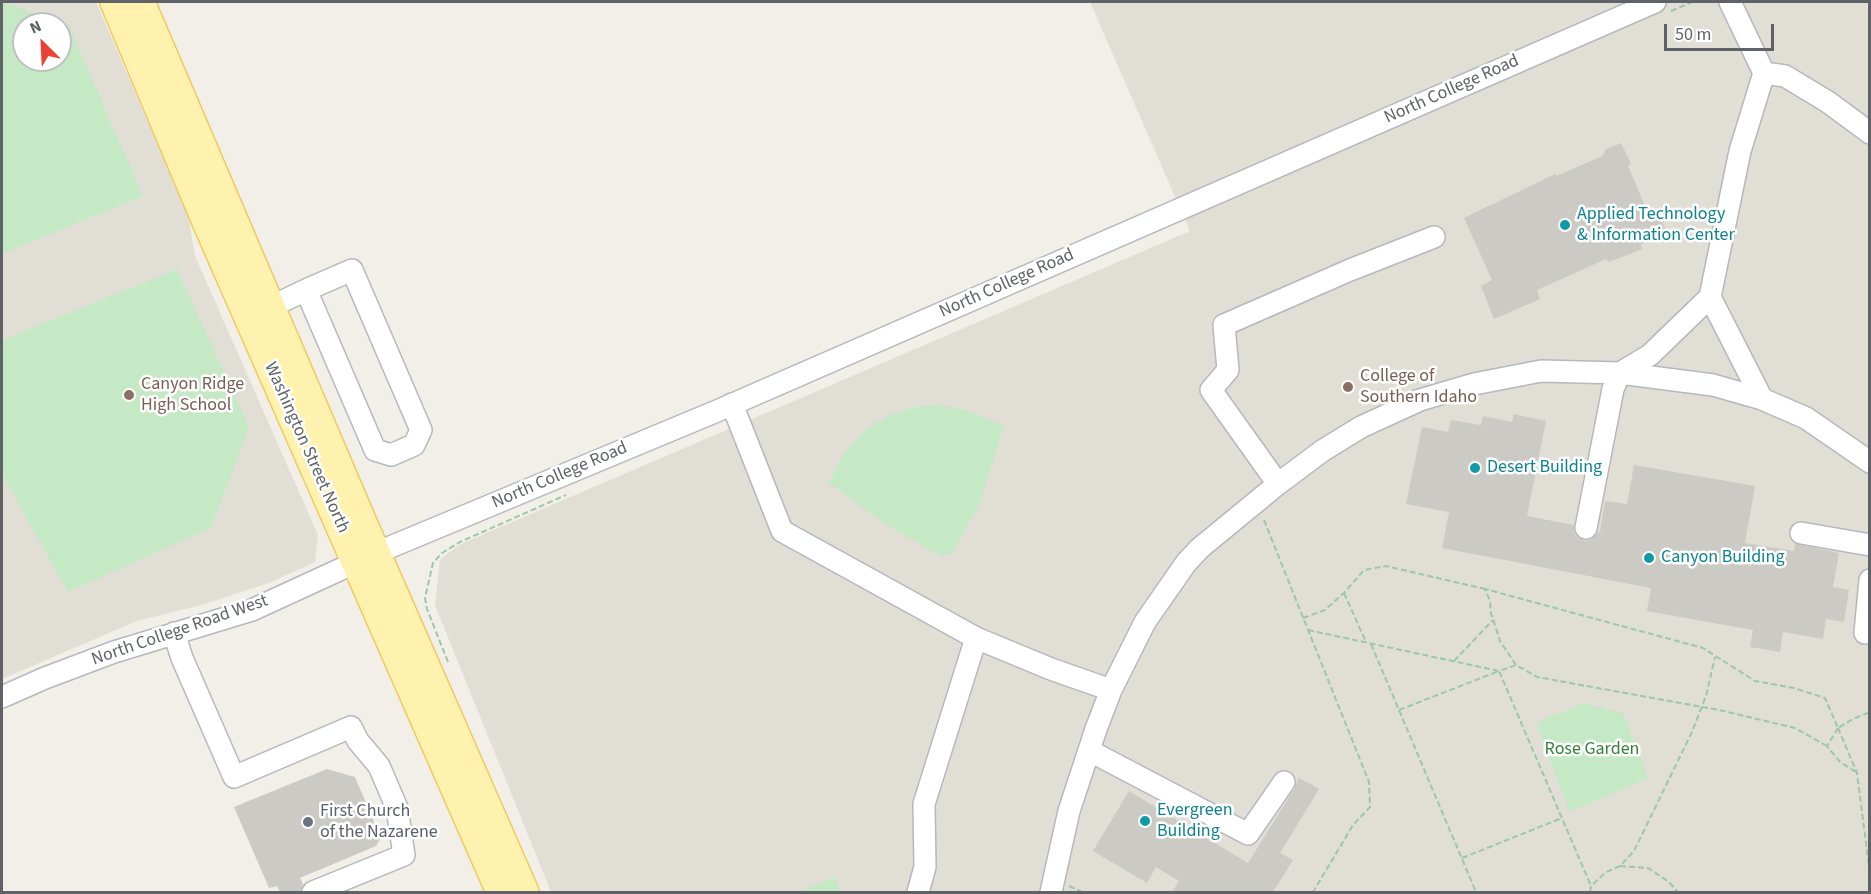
<!DOCTYPE html>
<html>
<head>
<meta charset="utf-8">
<style>
	body { margin:0 }
	#map { position:relative; width:1871px; height:894px; overflow:hidden; background:#f1efe8; font-family:"Source Sans 3",sans-serif }
	canvas { display:block }
	.frame { position:absolute; inset:0; border:3px solid #5f6368; pointer-events:none }
	.north { position:absolute; left:12px; top:12px; width:60px; height:60px; box-sizing:border-box; background:#fff; border:2px solid #bfc1c3; border-radius:50%; rotate:336deg; font-size:16px; font-weight:700; line-height:24px; text-align:center; color:#5f6368 }
	.north::after { content:''; display:block; margin:auto; width:21px; height:27px; background:#ea4335; clip-path:polygon(50% 0,100% 100%,50% 72%,0 100%) }
	.scale { position:absolute; left:1664px; top:24px; width:110px; height:27px; box-sizing:border-box; border:3px solid #5f6368; border-top:0; padding-left:8px; font-size:18px; line-height:21px; white-space:nowrap; color:#5f6368; -webkit-text-stroke:4px #fff; paint-order:stroke }
</style>
</head>
<body>
<div id="map">
<canvas width="1871" height="894"></canvas>
<div class="frame"></div>
<div class="north">N</div>
<div class="scale">50 m</div>
</div>
<script>
const ctx = document.querySelector('canvas').getContext('2d');
ctx.lineJoin = 'round';
function fill(path, color) {
  ctx.fillStyle = color;
  ctx.fill(path, 'evenodd');
}
function shape(rows) {
  const path = new Path2D();
  for (const r of rows) {
    path.moveTo(r[0], r[1]);
    for (let i = 2; i < r.length; i += 2) path.lineTo(r[i], r[i + 1]);
  }
  return path;
}
function stroke(path, color, width, dash) {
  ctx.strokeStyle = color;
  ctx.lineWidth = width;
  ctx.lineCap = dash ? 'butt' : 'round';
  ctx.setLineDash(dash || []);
  ctx.stroke(path);
}
function drawText(font, color, halo, rows, align = 'center') {
  ctx.font = font + ' "Source Sans 3",sans-serif';
  ctx.lineWidth = 5;
  ctx.setLineDash([]);
  ctx.textBaseline = 'middle';
  ctx.strokeStyle = halo;
  ctx.fillStyle = color;
  for (const [text, x, y, turn = 0] of rows) {
    ctx.save();
    ctx.translate(x, y);
    ctx.rotate((+turn || 0) * Math.PI / 180);
    ctx.textAlign = isNaN(turn) ? turn : align;
    if (halo) ctx.strokeText(text, 0, 0);
    ctx.fillText(text, 0, 0);
    ctx.restore();
  }
}
const education = shape([
	[2,2,96,2,188,215,195,256,318,535,315,562,271,582,205,604,137,621,2,679],
	[24,24,60,24,60,60,24,60],
	[1090,2,1869,2,1869,892,551,892,435,605,440,559,461,544,1190,231]
]);
const green = shape([
	[2,2,69,26,143,196,2,254],
	[24,24,60,24,60,60,24,60],
	[177,269,249,428,211,528,68,592,2,474,2,340],
	[941,405,969,411,1004,426,979,505,952,553,941,556,887,525,829,483,839,461,860,435,883,418,915,407],
	[1583,703,1623,713,1648,778,1570,812,1536,723],
	[834,877,841,892,799,892]
]);
const building = shape([
	[1621,143,1631,164,1628,166,1648,213,1656,209,1667,232,1641,244,1642,249,1609,262,1606,259,1537,290,1540,299,1494,319,1481,286,1492,280,1464,218,1555,174,1557,176,1602,156,1606,149],
	[1514,414,1546,421,1527,516,1574,525,1574,533,1578,538,1584,541,1591,540,1600,531,1605,501,1627,504,1634,465,1755,486,1745,543,1794,551,1795,544,1839,553,1833,587,1849,590,1844,622,1826,619,1823,639,1783,632,1780,652,1750,647,1753,630,1647,611,1651,588,1442,548,1449,512,1406,504,1422,427,1448,432,1451,420,1481,425,1483,416,1512,422],
	[327,769,355,777,381,838,376,846,300,878,303,884,301,892,280,892,277,886,269,888,234,807],
	[1299,778,1319,789,1280,853,1293,860,1273,892,1172,892,1179,881,1156,867,1147,883,1093,851,1129,791,1248,863,1294,789]
]);
const path = shape([
	[1671,11,1692,2],
	[1264,520,1369,782,1370,807,1353,825,1313,892],
	[1344,593,1366,642],
	[1303,618,1325,610,1344,593,1364,570,1386,566,1485,589],
	[1308,630,1499,671,1516,665],
	[1371,644,1476,892],
	[1454,661,1493,620],
	[448,662,427,609,425,598,433,563,442,553,460,542,566,495],
	[1399,710,1499,671,1591,886],
	[1838,728,1857,773,1870,874],
	[1838,728,1827,746,1840,762,1856,772],
	[1827,746,1795,728,1719,710,1537,677,1516,665,1500,641,1491,613,1490,601,1485,589,1703,648,1755,681,1794,688,1825,698,1838,728,1853,719,1870,712],
	[1462,858,1562,818],
	[1620,866,1648,868,1669,882,1678,892],
	[1069,886,1082,892],
	[1590,892,1591,886,1606,872,1620,866,1634,851,1691,734,1706,696,1715,657]
]);
const minor = shape([
	[1764,73,1785,76,1828,102,1870,133],
	[1710,297,1762,399],
	[269,304,283,301,306,290,375,450,391,455,414,445,421,430,352,270,306,290],
	[732,404,782,531,976,638],
	[1278,484,1211,390,1228,370,1224,325,1350,270,1434,237],
	[1586,528,1613,389,1620,373,1650,355,1710,297,1740,151,1764,73,1730,2],
	[1801,533,1870,545],
	[174,633,182,658,234,777,351,727,358,741,379,766,397,808,404,855,313,892],
	[1865,633,1870,580],
	[2,697,45,678,114,652,252,610,376,553,717,411,1655,2],
	[1090,751,1248,834,1284,782],
	[918,892,925,867,924,804,976,638,1051,669,1111,690],
	[1051,892,1069,811,1096,729,1111,690,1145,622,1186,563,1200,548,1278,484,1322,451,1361,427,1420,400,1474,384,1541,371,1620,373,1713,385,1762,399,1806,418,1870,462]
]);
const major = shape([
	[114,2,206,222,500,892],
	[141,2,362,520,525,892]
]);
const markers = [
	[1565,225,6,"#0f9aa8"],
	[1348,387,6,"#8d6e63"],
	[129,395,6,"#8d6e63"],
	[1475,468,6,"#0f9aa8"],
	[1649,558,6,"#0f9aa8"],
	[1145,821,6,"#0f9aa8"],
	[308,822,6,"#6b7280"]
];
const streetNames = [
	["North College Road",1452,90,-24],
	["North College Road",1007,284,-24],
	["Washington Street North",306,448,66],
	["North College Road",560,476,-23],
	["North College Road West",180,631,-19]
];
const cultureNames = [
	["Applied Technology",1577,215],
	["& Information Center",1577,236],
	["Desert Building",1487,468],
	["Canyon Building",1661,558],
	["Evergreen",1157,811],
	["Building",1157,832]
];
const educationNames = [
	["College of",1360,377],
	["Southern Idaho",1360,398],
	["Canyon Ridge",141,385],
	["High School",141,406]
];
const parkNames = [
	["Rose Garden",1592,750]
];
const worshipNames = [
	["First Church",320,812],
	["of the Nazarene",320,833]
];
fill(education, '#e1ded6');
fill(green, '#c5e8c5');
fill(building, '#cccac5');
stroke(minor, '#b5b8bc', 24);
stroke(major, '#f2c960', 30);
stroke(path, '#9cc7a9', 2, [6, 3]);
stroke(minor, '#fff', 21);
stroke(major, '#fff2af', 27);
for (const [x, y, r, color] of markers) {
  const dot = new Path2D();
  dot.arc(x, y, r, 0, 2 * Math.PI);
  ctx.fillStyle = color;
  ctx.fill(dot);
  stroke(dot, '#fff', 2);
}
drawText('18px', '#5f6368', '#fff', streetNames);
drawText('18px', '#0d838f', '#fff', cultureNames, 'left');
drawText('18px', '#785e54', '#fff', educationNames, 'left');
drawText('18px', '#348238', '#fff', parkNames);
drawText('18px', '#5b616d', '#fff', worshipNames, 'left');
</script>
</body>
</html>
